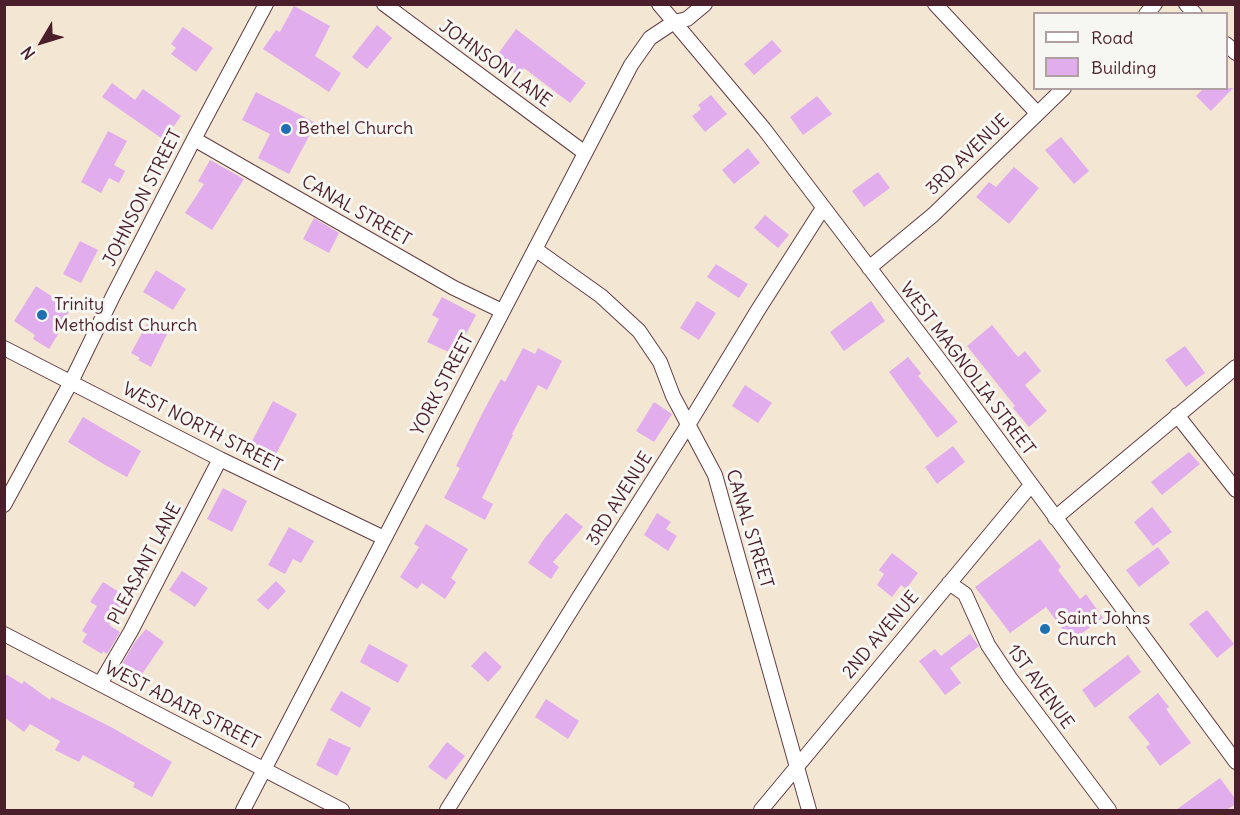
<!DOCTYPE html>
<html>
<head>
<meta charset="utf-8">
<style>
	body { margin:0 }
	#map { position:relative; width:1240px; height:815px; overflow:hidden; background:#f3e7d4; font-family:Delius,sans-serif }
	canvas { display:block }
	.frame { position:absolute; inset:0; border:6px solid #4a1f2b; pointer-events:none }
	.legend { position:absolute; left:1033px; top:12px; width:195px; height:78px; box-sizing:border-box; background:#f6f6f2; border:2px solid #b1a0a2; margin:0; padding:8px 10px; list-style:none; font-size:18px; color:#4a1f2b }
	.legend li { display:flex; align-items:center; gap:12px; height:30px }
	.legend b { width:30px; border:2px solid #b1a0a2 }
	.north { position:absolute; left:12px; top:12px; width:60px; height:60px; -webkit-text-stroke:4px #f6f6f2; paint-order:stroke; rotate:232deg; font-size:16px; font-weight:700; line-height:24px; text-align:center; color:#4a1f2b }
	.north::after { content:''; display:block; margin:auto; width:21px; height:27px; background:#4a1f2b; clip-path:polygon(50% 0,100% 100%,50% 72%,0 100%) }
</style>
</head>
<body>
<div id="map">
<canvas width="1240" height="815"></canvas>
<div class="frame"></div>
<ul class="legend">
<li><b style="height:8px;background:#fff"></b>Road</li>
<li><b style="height:16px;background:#e2aded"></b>Building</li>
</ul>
<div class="north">N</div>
</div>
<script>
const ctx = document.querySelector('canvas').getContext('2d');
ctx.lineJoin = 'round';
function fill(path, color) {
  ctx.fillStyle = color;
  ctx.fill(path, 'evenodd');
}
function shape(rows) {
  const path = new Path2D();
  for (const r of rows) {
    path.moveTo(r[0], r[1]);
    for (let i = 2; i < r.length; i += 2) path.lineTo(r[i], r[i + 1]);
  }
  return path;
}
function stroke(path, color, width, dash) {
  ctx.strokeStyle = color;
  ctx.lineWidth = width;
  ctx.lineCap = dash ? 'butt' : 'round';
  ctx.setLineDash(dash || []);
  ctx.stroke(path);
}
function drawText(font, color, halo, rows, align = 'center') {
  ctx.font = font + ' Delius,sans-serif';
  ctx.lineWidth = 6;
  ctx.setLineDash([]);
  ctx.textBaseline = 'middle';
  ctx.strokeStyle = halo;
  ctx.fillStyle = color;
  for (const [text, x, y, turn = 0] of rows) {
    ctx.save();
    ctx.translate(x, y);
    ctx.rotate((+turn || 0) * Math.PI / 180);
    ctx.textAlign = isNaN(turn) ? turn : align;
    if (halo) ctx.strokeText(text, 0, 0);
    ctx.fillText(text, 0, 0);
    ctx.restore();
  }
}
const building = shape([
	[294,6,330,26,315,56,341,73,329,92,263,49,276,30,280,32],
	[377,25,392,38,367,69,352,57],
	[183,27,213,48,196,72,171,54,176,48,171,44],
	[516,29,586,83,570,103,524,68,519,76,503,64,506,60,498,54],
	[772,40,782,51,754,75,744,64],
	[112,83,135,100,143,89,181,116,164,140,102,97],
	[1204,88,1233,88,1211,111,1196,96],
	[256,92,316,123,289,174,258,158,270,134,242,120],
	[711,95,727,114,705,132,692,116,701,109,698,105],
	[817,96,832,114,803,135,790,117],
	[108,131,127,141,114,165,125,171,119,183,109,178,101,193,81,182],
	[1061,137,1089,171,1074,184,1045,150],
	[748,148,760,163,734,184,722,170],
	[210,160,244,179,212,230,185,213,204,184,198,181],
	[1014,167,1039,188,1009,224,976,197,989,182,996,187],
	[878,172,890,188,864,207,852,191],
	[765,215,789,235,778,248,754,228],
	[314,218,339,233,329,253,303,239],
	[80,241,98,250,81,283,63,274],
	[716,264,748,284,739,298,707,277],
	[156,270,186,289,173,310,143,292],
	[36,286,71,309,58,330,60,331,49,349,33,339,35,335,14,321],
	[442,297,476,315,455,355,427,342,439,319,432,315],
	[697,301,716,313,699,340,680,328],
	[871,301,885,321,844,351,830,332],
	[147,324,161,332,163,329,168,332,151,367,138,360,140,358,131,353],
	[992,325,1018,357,1025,351,1041,371,1025,385,1047,411,1029,427,1013,408,1015,406,967,346],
	[1185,346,1205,373,1186,387,1165,360],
	[523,348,535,354,538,348,562,361,547,390,538,385,512,434,513,435,497,468,482,498,493,504,485,520,444,498,460,468,456,466,484,410,501,379,505,382],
	[908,357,921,373,918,376,958,422,937,438,889,372],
	[745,385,772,403,758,423,732,406],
	[273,401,297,414,275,456,251,443],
	[654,402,672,414,654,442,636,431],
	[83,417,141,451,127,477,105,465,68,442],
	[953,446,965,462,937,484,925,467],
	[1189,452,1200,464,1162,495,1151,482],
	[223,488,247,501,232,532,207,519],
	[1152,507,1172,532,1153,546,1134,522],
	[566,513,583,527,553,562,559,567,551,579,528,563,544,539],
	[657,513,671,522,666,529,677,536,668,551,644,535],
	[426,524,468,549,451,578,456,582,445,599,422,583,417,589,400,577,419,547,414,544],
	[289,527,314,541,301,563,293,559,285,574,268,565],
	[1040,539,1061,567,1058,570,1080,599,1086,594,1103,618,1071,641,1046,607,1010,633,975,587],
	[1158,547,1170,563,1139,587,1126,570],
	[892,553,918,573,906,589,901,585,892,597,877,585,884,574,879,570],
	[182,571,208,588,195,607,169,590],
	[276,581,286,591,268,610,257,600],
	[103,582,127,597,109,625,120,632,107,654,103,651,102,654,82,642,87,634,82,631,97,606,90,602],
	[1207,610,1234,644,1217,658,1189,624],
	[146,629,164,642,140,677,122,664,135,642],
	[970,634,979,646,950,668,961,683,945,695,919,661,935,649,941,656],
	[369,644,408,665,398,683,360,662],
	[485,651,502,667,488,682,471,666],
	[1128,655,1141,672,1095,708,1082,690],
	[4,673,22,684,24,681,50,700,51,697,111,727,172,762,152,797,133,787,135,783,83,755,79,762,55,750,60,741,30,724,24,732,4,717],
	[341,691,371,708,360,728,330,710],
	[1158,693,1169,707,1166,709,1191,743,1160,766,1146,747,1150,744,1128,717],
	[546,699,579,721,568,739,535,717],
	[329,738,351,748,337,776,316,765],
	[447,742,465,756,446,780,428,767],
	[1220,778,1236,800,1236,804,1226,810,1176,810]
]);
const minor = shape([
	[384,4,585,153],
	[659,4,764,129,944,366,1236,762],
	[935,4,1037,113],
	[1186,4,1195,14],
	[1146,14,1155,4],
	[1226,44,1236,53],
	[194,139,454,288,502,311],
	[535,249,601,296,639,331,660,362,673,396,715,475,809,810],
	[869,268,933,215,1064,88],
	[4,348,220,459,384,538],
	[1177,415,1236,490],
	[4,505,71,382,113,296,194,139,266,4],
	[1055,518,1236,367],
	[949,583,965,594,988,645,1010,678,1109,810],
	[4,634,342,810],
	[100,684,131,631,220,459],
	[243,810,631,65,650,38,674,22,687,19,705,4],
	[447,810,578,599,688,425,758,310,823,208],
	[761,810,1031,485]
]);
const markers = [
	[286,129,6,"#1f6fb2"],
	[42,315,6,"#1f6fb2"],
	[1045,629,6,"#1f6fb2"]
];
const streetNames = [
	["JOHNSON LANE",495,64,36],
	["3RD AVENUE",968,155,-44],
	["JOHNSON STREET",143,198,-63],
	["CANAL STREET",356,211,30],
	["WEST MAGNOLIA STREET",967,369,53],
	["YORK STREET",443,385,-62],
	["WEST NORTH STREET",202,428,27],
	["3RD AVENUE",620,499,-58],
	["CANAL STREET",749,529,73],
	["PLEASANT LANE",145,564,-62],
	["2ND AVENUE",881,635,-50],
	["1ST AVENUE",1040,687,54],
	["WEST ADAIR STREET",182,706,27]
];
const poiNames = [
	["Bethel Church",298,129],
	["Trinity",54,305],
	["Methodist Church",54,326],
	["Saint Johns",1057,619],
	["Church",1057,640]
];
fill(building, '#e2aded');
stroke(minor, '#633d44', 16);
stroke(minor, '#fff', 14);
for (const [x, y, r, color] of markers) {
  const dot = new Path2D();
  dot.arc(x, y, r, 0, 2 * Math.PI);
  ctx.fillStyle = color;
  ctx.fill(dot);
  stroke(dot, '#f6f6f2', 2);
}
drawText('18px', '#4a1f2b', '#f6f6f2', streetNames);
drawText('18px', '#4a1f2b', '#f6f6f2', poiNames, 'left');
</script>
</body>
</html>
